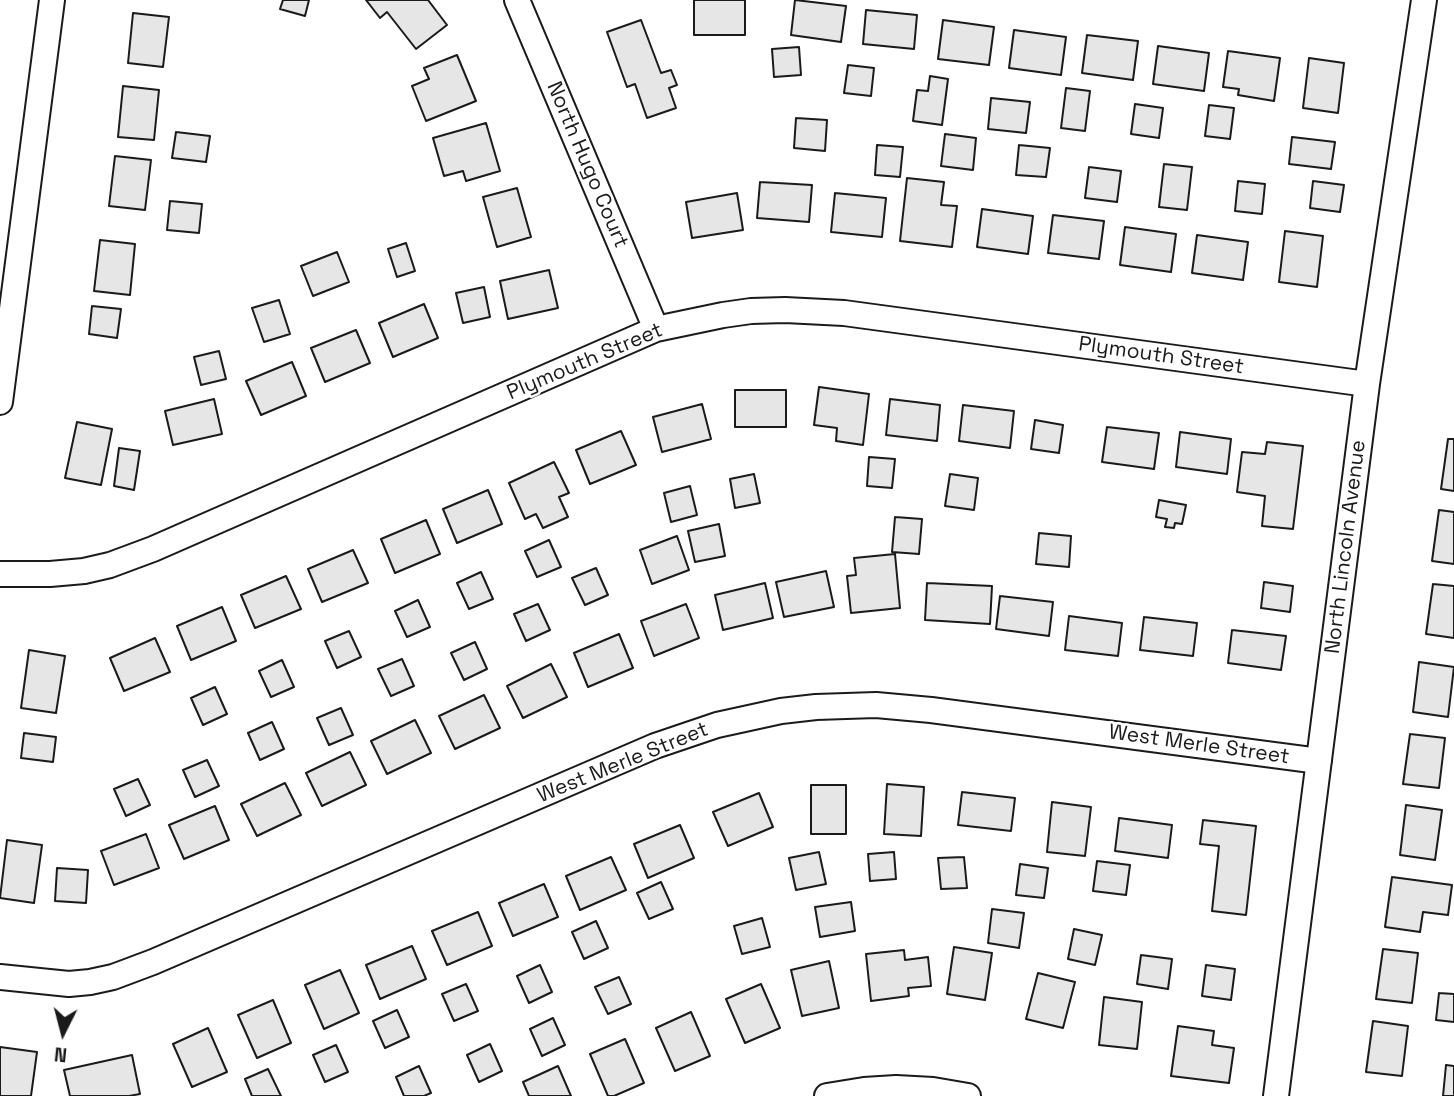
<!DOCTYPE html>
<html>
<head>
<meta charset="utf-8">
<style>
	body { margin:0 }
	#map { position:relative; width:1454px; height:1096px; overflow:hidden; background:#fff; font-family:"Space Grotesk",sans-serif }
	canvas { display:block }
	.north { position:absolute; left:28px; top:998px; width:70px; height:70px; -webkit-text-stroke:5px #fff; paint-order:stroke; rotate:186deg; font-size:19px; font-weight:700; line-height:28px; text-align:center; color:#1a1a1a }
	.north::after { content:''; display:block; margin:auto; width:24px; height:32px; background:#1a1a1a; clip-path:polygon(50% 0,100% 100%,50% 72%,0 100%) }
</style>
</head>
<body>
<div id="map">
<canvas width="1454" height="1096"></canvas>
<div class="north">N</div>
</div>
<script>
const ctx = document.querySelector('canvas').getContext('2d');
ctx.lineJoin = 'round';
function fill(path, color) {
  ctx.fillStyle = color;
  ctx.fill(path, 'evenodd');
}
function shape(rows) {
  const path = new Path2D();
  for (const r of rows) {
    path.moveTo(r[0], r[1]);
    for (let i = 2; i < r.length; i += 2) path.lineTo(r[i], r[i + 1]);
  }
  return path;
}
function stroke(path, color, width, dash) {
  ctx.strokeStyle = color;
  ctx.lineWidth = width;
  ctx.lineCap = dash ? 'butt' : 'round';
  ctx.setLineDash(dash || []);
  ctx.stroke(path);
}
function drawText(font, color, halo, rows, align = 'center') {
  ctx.font = font + ' "Space Grotesk",sans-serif';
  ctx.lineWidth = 5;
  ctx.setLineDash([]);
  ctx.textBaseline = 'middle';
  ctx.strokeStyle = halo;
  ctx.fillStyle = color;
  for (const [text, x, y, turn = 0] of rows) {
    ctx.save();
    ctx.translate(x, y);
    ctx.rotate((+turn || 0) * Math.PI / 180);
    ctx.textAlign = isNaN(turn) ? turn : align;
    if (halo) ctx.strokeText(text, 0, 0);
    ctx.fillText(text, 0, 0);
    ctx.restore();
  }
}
const building = shape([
	[283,0,309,0,305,16,280,9,283,0],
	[366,0,428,0,447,25,416,49,387,12,380,18,366,0],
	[694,0,745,0,745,35,694,35,694,0],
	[795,0,846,6,841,42,791,35,795,0],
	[866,10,917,15,914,49,863,44,866,10],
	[133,13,169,17,163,67,128,63,133,13],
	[641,20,661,73,671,70,677,85,669,88,676,108,647,118,635,84,627,87,607,32,641,20],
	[943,20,994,27,989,65,938,59,943,20],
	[1014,30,1066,37,1061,75,1009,68,1014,30],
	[1087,35,1138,41,1133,80,1082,73,1087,35],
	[1158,46,1209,53,1204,91,1153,84,1158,46],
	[799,47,801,75,774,77,772,49,799,47],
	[1228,51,1280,58,1274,101,1238,95,1239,89,1223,87,1228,51],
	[457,55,476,101,426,121,412,86,429,79,424,68,457,55],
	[1309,58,1344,63,1338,113,1303,108,1309,58],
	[848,65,874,68,871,96,844,93,848,65],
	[930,76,948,79,942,125,913,121,917,90,928,91,930,76],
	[123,86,159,90,154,140,118,137,123,86],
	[1066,88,1090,91,1085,131,1061,128,1066,88],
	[991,98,1030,102,1026,133,988,129,991,98],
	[1135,104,1163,108,1159,138,1131,134,1135,104],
	[1209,105,1234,108,1230,139,1205,136,1209,105],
	[796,118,827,120,825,151,794,148,796,118],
	[486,123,500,171,466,181,463,171,444,176,433,138,486,123],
	[176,132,210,136,206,162,172,158,176,132],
	[945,134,976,138,973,170,941,166,945,134],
	[1292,137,1335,142,1331,169,1289,164,1292,137],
	[877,145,903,147,900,177,875,175,877,145],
	[1019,145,1050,148,1046,177,1016,175,1019,145],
	[115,156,151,160,145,210,109,206,115,156],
	[1164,164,1192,167,1187,210,1159,207,1164,164],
	[1089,167,1121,171,1117,202,1085,198,1089,167],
	[907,178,944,182,941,205,957,206,952,247,900,241,907,178],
	[1238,181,1265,184,1262,214,1235,211,1238,181],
	[1313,181,1344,185,1340,212,1310,208,1313,181],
	[760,182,812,185,809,222,757,218,760,182],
	[517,188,531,237,497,247,483,197,517,188],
	[737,193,743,230,692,238,686,202,737,193],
	[835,193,886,198,882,237,831,232,835,193],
	[170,201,202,204,199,233,167,230,170,201],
	[982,209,1033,216,1028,254,977,247,982,209],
	[1053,215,1104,221,1099,259,1048,253,1053,215],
	[1125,227,1176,234,1171,272,1120,265,1125,227],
	[1285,231,1323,236,1317,287,1279,282,1285,231],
	[1197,235,1248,242,1243,280,1192,273,1197,235],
	[100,240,135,244,130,295,94,291,100,240],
	[406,243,415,271,397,277,388,249,406,243],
	[337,252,349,282,313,296,301,266,337,252],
	[549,270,558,308,508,319,500,281,549,270],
	[484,287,490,317,463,323,456,293,484,287],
	[279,300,290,334,264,342,252,308,279,300],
	[424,304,438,338,393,357,379,323,424,304],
	[92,306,121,309,117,338,89,334,92,306],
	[356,330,370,363,325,382,311,348,356,330],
	[219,351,226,379,201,385,194,357,219,351],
	[292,362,306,396,261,415,246,381,292,362],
	[819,387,869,394,863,445,836,441,837,428,814,425,819,387],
	[735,390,786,390,786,427,735,427,735,390],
	[214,399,222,434,173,445,165,411,214,399],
	[890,399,940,405,937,441,886,435,890,399],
	[702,404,711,439,662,452,653,417,702,404],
	[963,405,1014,411,1010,448,959,441,963,405],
	[1035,420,1063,425,1059,453,1031,449,1035,420],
	[77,422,112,429,101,485,65,478,77,422],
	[1107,427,1159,433,1154,469,1102,462,1107,427],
	[621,431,636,465,590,484,576,450,621,431],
	[1180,432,1231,439,1227,474,1176,467,1180,432],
	[1448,439,1454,439,1454,491,1441,489,1448,439],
	[1267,442,1303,446,1293,529,1262,526,1265,496,1237,492,1242,452,1265,454,1267,442],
	[119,448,140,451,134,490,114,486,119,448],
	[869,457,895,459,892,488,867,486,869,457],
	[554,462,569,493,559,497,568,517,543,528,536,514,525,519,509,483,554,462],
	[754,474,760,503,735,508,730,479,754,474],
	[950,474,978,478,974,510,945,506,950,474],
	[690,486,697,515,671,522,664,493,690,486],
	[488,490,502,524,457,543,443,509,488,490],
	[1159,500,1186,505,1182,524,1175,523,1174,528,1165,527,1167,519,1156,517,1159,500],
	[1439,510,1454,512,1454,564,1432,561,1439,510],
	[895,517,922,519,919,554,892,552,895,517],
	[426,520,440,554,395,573,381,539,426,520],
	[719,524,725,556,695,562,688,531,719,524],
	[1039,533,1071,536,1069,567,1036,564,1039,533],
	[677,536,689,570,652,584,640,550,677,536],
	[549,540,561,567,537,577,525,551,549,540],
	[353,550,368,583,322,602,308,569,353,550],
	[895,554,900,608,851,613,847,576,856,575,854,558,895,554],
	[596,568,608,595,585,605,572,578,596,568],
	[826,571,834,607,784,617,776,582,826,571],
	[481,572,493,599,469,609,457,583,481,572],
	[286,576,301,609,255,628,241,595,286,576],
	[1264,582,1293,586,1290,612,1261,608,1264,582],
	[765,583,773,618,723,630,715,595,765,583],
	[927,583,992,586,990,624,925,620,927,583],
	[1433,584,1454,586,1454,638,1426,634,1433,584],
	[1000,596,1053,602,1049,636,996,629,1000,596],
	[418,600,430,627,407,637,395,611,418,600],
	[538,604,550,630,526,641,514,614,538,604],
	[686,604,699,638,654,656,641,621,686,604],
	[222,607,236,641,191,660,177,626,222,607],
	[1069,616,1122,623,1118,656,1065,650,1069,616],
	[1144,617,1197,623,1193,656,1140,650,1144,617],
	[1232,630,1286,636,1281,670,1228,663,1232,630],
	[349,631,361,657,337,668,325,641,349,631],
	[619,634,633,668,588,687,574,653,619,634],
	[155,638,170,672,124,691,110,658,155,638],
	[475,642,487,669,464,680,451,653,475,642],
	[29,650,65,656,56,713,21,708,29,650],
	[402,659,414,686,391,696,378,669,402,659],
	[282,660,294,687,271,697,259,671,282,660],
	[1419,662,1454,667,1448,717,1413,712,1419,662],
	[551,664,567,697,523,718,507,686,551,664],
	[215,687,227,714,203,725,191,698,215,687],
	[484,695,500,728,455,749,439,716,484,695],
	[341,708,353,735,329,745,317,718,341,708],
	[415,720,431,753,387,774,371,741,415,720],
	[272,722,284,749,260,760,248,733,272,722],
	[24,733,56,737,53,762,21,758,24,733],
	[1410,734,1445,738,1439,788,1403,784,1410,734],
	[350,752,366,785,322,806,306,773,350,752],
	[207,760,219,786,195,797,183,770,207,760],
	[138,779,150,805,126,816,114,789,138,779],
	[285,783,301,815,257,836,241,804,285,783],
	[887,784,924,787,921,836,884,834,887,784],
	[811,785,846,785,846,834,811,834,811,785],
	[962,792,1015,798,1011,831,958,825,962,792],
	[759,793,773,827,728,846,713,812,759,793],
	[1052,802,1091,807,1085,856,1047,852,1052,802],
	[1406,805,1442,810,1435,860,1400,855,1406,805],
	[215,806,229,840,184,859,169,825,215,806],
	[1119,818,1172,825,1168,858,1115,851,1119,818],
	[1203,820,1256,826,1246,915,1212,911,1219,846,1200,844,1203,820],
	[680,825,694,858,648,878,634,844,680,825],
	[146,834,159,868,114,885,101,851,146,834],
	[7,840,42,845,34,903,0,898,7,840],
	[819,852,826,884,796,890,789,858,819,852],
	[894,852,896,879,870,881,868,854,894,852],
	[611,857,626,890,580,910,566,876,611,857],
	[964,857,967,888,941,889,938,858,964,857],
	[1097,861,1130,865,1126,895,1093,891,1097,861],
	[1020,864,1048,868,1044,898,1016,895,1020,864],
	[57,868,88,870,86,903,55,901,57,868],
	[1392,877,1452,885,1448,915,1423,912,1420,932,1385,927,1392,877],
	[661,882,673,909,649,919,637,893,661,882],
	[544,884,558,917,513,936,499,903,544,884],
	[851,902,855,931,820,937,815,907,851,902],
	[992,909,1024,913,1019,948,988,943,992,909],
	[478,912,492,946,447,965,432,931,478,912],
	[762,918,770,947,742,954,734,926,762,918],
	[596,921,608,948,584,959,572,932,596,921],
	[1074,929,1102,935,1095,965,1068,959,1074,929],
	[412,946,426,979,380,999,366,965,412,946],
	[954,947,992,953,985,1000,947,994,954,947],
	[1383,949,1418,953,1412,1003,1376,999,1383,949],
	[904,950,905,960,928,957,931,986,908,988,909,996,871,1001,866,954,904,950],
	[1141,955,1172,959,1168,989,1137,984,1141,955],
	[829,961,839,1008,802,1016,791,970,829,961],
	[540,965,552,992,529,1003,517,976,540,965],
	[1206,965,1235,969,1231,1000,1202,996,1206,965],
	[340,970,359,1013,324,1029,305,985,340,970],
	[1038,973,1075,982,1063,1028,1026,1019,1038,973],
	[619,977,631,1004,608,1014,595,987,619,977],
	[466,984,478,1011,454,1021,442,994,466,984],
	[761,984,780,1028,745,1043,726,999,761,984],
	[1439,993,1454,994,1454,1022,1436,1020,1439,993],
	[1104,997,1142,1002,1137,1049,1099,1045,1104,997],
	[273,1000,291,1043,257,1058,238,1015,273,1000],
	[397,1010,409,1037,385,1048,373,1021,397,1010],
	[691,1012,710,1056,675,1071,656,1028,691,1012],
	[553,1018,565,1045,542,1056,530,1029,553,1018],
	[1373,1021,1408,1026,1402,1076,1366,1072,1373,1021],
	[1178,1026,1214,1031,1212,1045,1234,1048,1229,1083,1171,1076,1178,1026],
	[208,1028,227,1072,192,1087,173,1044,208,1028],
	[625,1039,644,1083,614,1096,608,1096,590,1054,625,1039],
	[490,1044,502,1071,479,1082,467,1055,490,1044],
	[336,1045,348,1072,325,1082,313,1055,336,1045],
	[0,1047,37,1052,31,1096,0,1096,0,1047],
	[132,1055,140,1094,129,1096,70,1096,64,1070,132,1055],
	[1446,1065,1454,1066,1454,1096,1443,1096,1446,1065],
	[419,1066,431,1093,424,1096,404,1096,396,1077,419,1066],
	[558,1066,571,1096,529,1096,523,1082,558,1066],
	[268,1069,281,1096,252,1096,245,1079,268,1069]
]);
const minor = shape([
	[517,0,656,329],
	[0,402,52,0],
	[0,574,50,574,84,571,110,565,153,549,656,329,723,315,751,311,785,310,844,313,1367,384],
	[0,977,69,984,90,982,113,977,153,962,655,746,717,725,781,711,816,707,876,705,931,710,1319,761],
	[827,1096,864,1090,896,1088,933,1090,968,1096],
	[1276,1096,1367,384,1424,0]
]);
const streetNames = [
	["North Hugo Court",587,165,67],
	["Plymouth Street",1161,356,8],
	["Plymouth Street",585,362,-23],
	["North Lincoln Avenue",1346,547,-83],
	["West Merle Street",1199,745,8],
	["West Merle Street",623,763,-22]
];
fill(building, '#e6e6e6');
stroke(building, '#1a1a1a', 2);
stroke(minor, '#1a1a1a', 28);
stroke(minor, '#fff', 24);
drawText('21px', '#1a1a1a', '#fff', streetNames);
</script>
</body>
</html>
